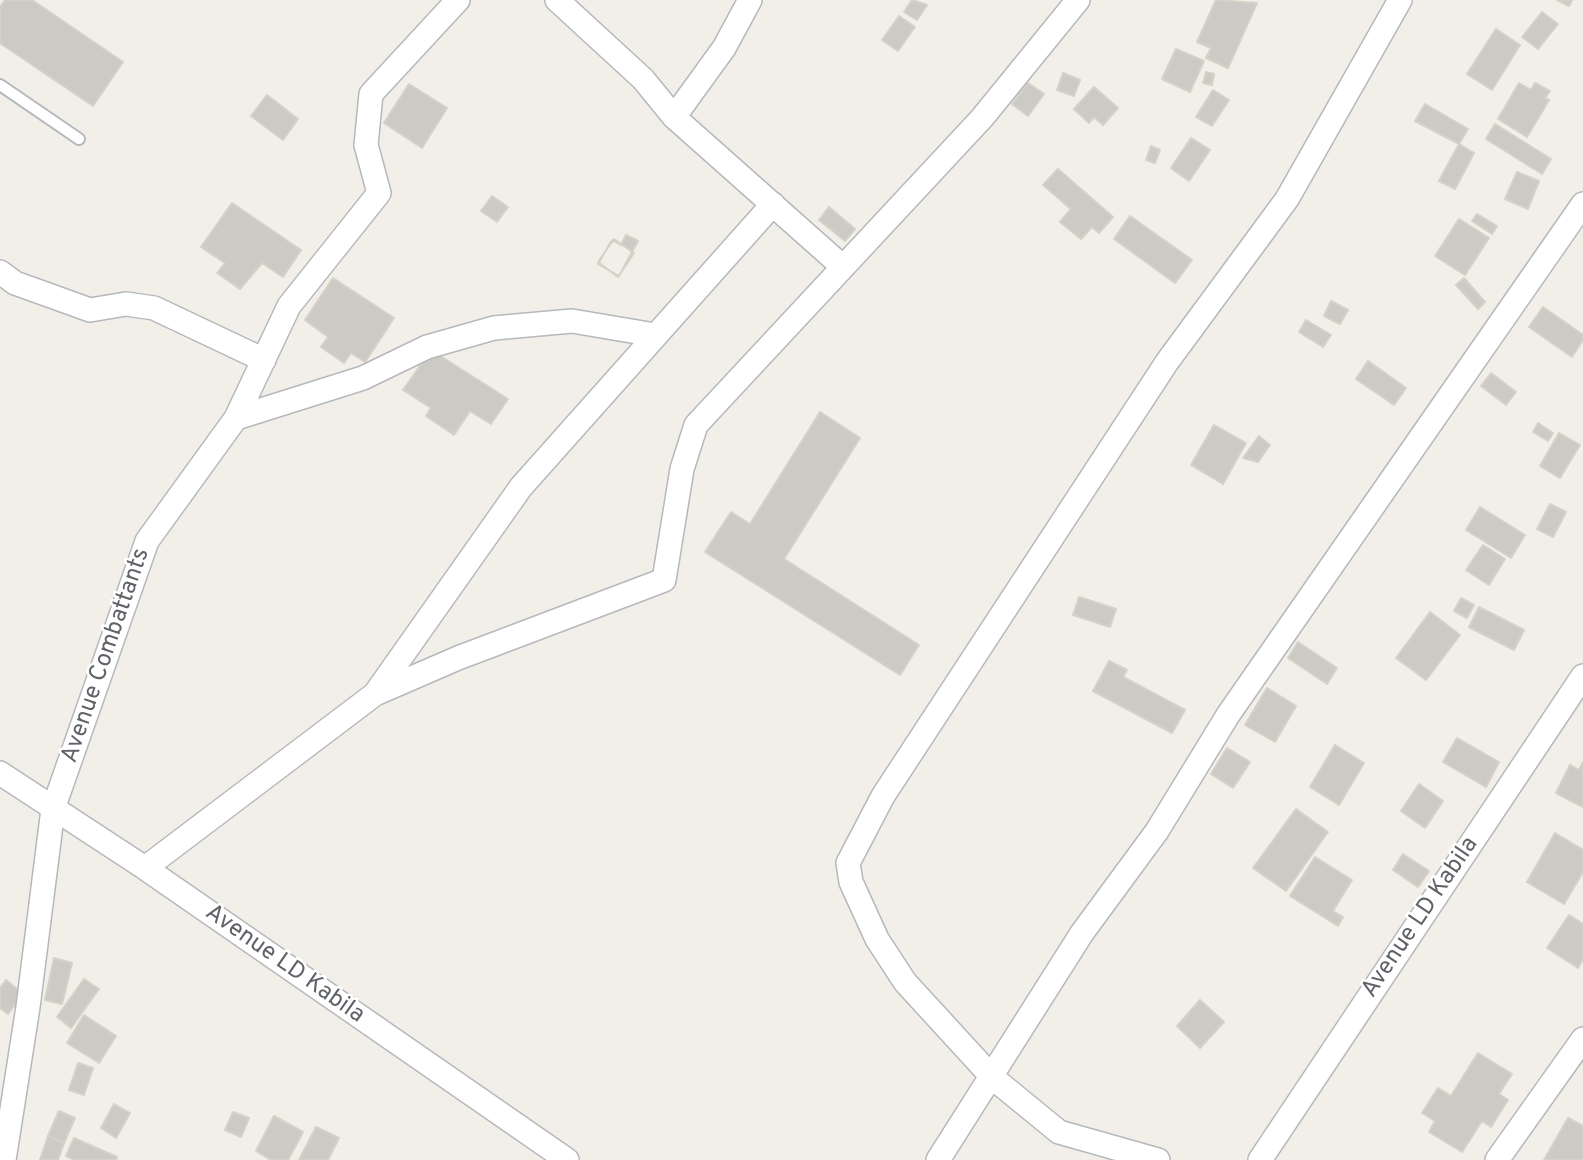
<!DOCTYPE html>
<html>
<head>
<meta charset="utf-8">
<style>
	body { margin:0 }
	canvas { display:block; background:#f1efe8 }
</style>
</head>
<body>
<canvas width="1583" height="1160"></canvas>
<script>
const ctx = document.querySelector('canvas').getContext('2d');
ctx.lineJoin = 'round';
function fill(path, color) {
  ctx.fillStyle = color;
  ctx.fill(path, 'evenodd');
}
function shape(rows) {
  const path = new Path2D();
  for (const r of rows) {
    path.moveTo(r[0], r[1]);
    for (let i = 2; i < r.length; i += 2) path.lineTo(r[i], r[i + 1]);
  }
  return path;
}
function stroke(path, color, width, dash) {
  ctx.strokeStyle = color;
  ctx.lineWidth = width;
  ctx.lineCap = dash ? 'butt' : 'round';
  ctx.setLineDash(dash || []);
  ctx.stroke(path);
}
function drawText(font, color, halo, rows, align = 'center') {
  ctx.font = font + ' Overpass,sans-serif';
  ctx.lineWidth = 5;
  ctx.setLineDash([]);
  ctx.textBaseline = 'middle';
  ctx.strokeStyle = halo;
  ctx.fillStyle = color;
  for (const [text, x, y, turn = 0] of rows) {
    ctx.save();
    ctx.translate(x, y);
    ctx.rotate((+turn || 0) * Math.PI / 180);
    ctx.textAlign = isNaN(turn) ? turn : align;
    if (halo) ctx.strokeText(text, 0, 0);
    ctx.fillText(text, 0, 0);
    ctx.restore();
  }
}
const building = shape([
	[5,0,32,0,123,62,93,106,0,43,0,7,5,0],
	[912,0,927,5,917,20,904,12,912,0],
	[1216,0,1257,3,1228,68,1206,58,1211,48,1197,42,1216,0],
	[1557,0,1572,0,1569,6,1557,0],
	[1542,12,1558,24,1538,49,1522,37,1542,12],
	[899,16,915,27,898,51,882,40,899,16],
	[1496,29,1520,45,1492,90,1467,74,1496,29],
	[1176,49,1204,61,1190,92,1162,79,1176,49],
	[1206,72,1214,74,1212,85,1203,83,1206,72],
	[1063,73,1080,80,1074,96,1057,90,1063,73],
	[1028,83,1044,94,1028,116,1012,104,1028,83],
	[1519,83,1531,90,1535,83,1550,91,1545,98,1549,100,1527,137,1498,119,1519,83],
	[409,84,447,108,422,148,384,123,409,84],
	[1094,87,1118,108,1103,125,1094,117,1089,123,1074,109,1094,87],
	[1213,90,1229,100,1212,126,1196,117,1213,90],
	[267,95,298,119,283,140,251,116,267,95],
	[1425,104,1468,129,1459,144,1415,121,1425,104],
	[1495,124,1551,159,1542,174,1486,139,1495,124],
	[1191,138,1210,150,1189,181,1171,168,1191,138],
	[1459,144,1474,153,1455,189,1439,181,1459,144],
	[1151,146,1160,150,1155,163,1146,160,1151,146],
	[1058,169,1113,217,1099,233,1092,227,1081,239,1060,222,1071,209,1043,185,1058,169],
	[1517,172,1539,181,1528,209,1505,199,1517,172],
	[492,196,508,207,497,222,481,211,492,196],
	[232,203,301,250,283,277,262,263,240,289,217,273,225,263,201,247,232,203],
	[829,207,855,229,845,241,819,220,829,207],
	[1477,214,1497,226,1492,234,1472,221,1477,214],
	[1130,216,1192,260,1175,283,1114,239,1130,216],
	[1459,219,1489,238,1465,275,1435,256,1459,219],
	[626,235,638,241,619,276,598,264,612,240,621,245,626,235],
	[614,239,634,253,618,277,598,262,614,239],
	[333,278,394,318,365,362,351,353,344,363,321,347,328,337,305,320,333,278],
	[1464,278,1485,302,1478,309,1456,285,1464,278],
	[1331,301,1348,310,1340,324,1324,316,1331,301],
	[1543,307,1583,335,1583,340,1572,357,1529,327,1543,307],
	[1306,320,1331,335,1323,347,1299,332,1306,320],
	[431,350,508,399,491,424,470,411,454,435,426,416,431,408,403,390,431,350],
	[1368,361,1406,388,1394,405,1356,379,1368,361],
	[1491,373,1516,392,1506,405,1481,386,1491,373],
	[820,412,860,438,784,559,919,645,900,675,705,552,731,512,750,524,820,412],
	[1538,423,1553,433,1548,441,1533,432,1538,423],
	[1214,425,1246,443,1223,484,1191,465,1214,425],
	[1559,433,1580,445,1560,478,1540,466,1559,433],
	[1259,436,1270,445,1258,462,1243,458,1259,436],
	[1550,504,1566,512,1553,537,1537,529,1550,504],
	[1480,507,1525,535,1511,558,1466,530,1480,507],
	[1483,545,1505,559,1489,585,1466,570,1483,545],
	[1079,597,1116,609,1110,627,1073,615,1079,597],
	[1461,598,1474,605,1467,618,1454,611,1461,598],
	[1479,607,1524,630,1514,650,1469,627,1479,607],
	[1430,612,1460,635,1426,680,1396,658,1430,612],
	[1298,642,1337,668,1327,684,1288,658,1298,642],
	[1109,661,1127,670,1123,677,1185,710,1172,733,1093,691,1109,661],
	[1267,688,1296,706,1275,742,1245,725,1267,688],
	[1457,738,1499,762,1486,787,1443,762,1457,738],
	[1335,745,1364,763,1339,805,1310,787,1335,745],
	[1227,748,1250,762,1233,788,1211,774,1227,748],
	[1583,762,1583,807,1556,793,1570,765,1579,770,1583,762],
	[1419,784,1443,801,1425,828,1401,811,1419,784],
	[1296,809,1328,832,1286,891,1253,868,1296,809],
	[1555,833,1583,850,1583,872,1564,904,1527,882,1555,833],
	[1403,854,1429,871,1418,887,1393,870,1403,854],
	[1315,857,1352,880,1333,911,1343,917,1338,926,1290,896,1315,857],
	[1569,915,1583,924,1583,959,1578,968,1547,948,1569,915],
	[54,958,72,963,62,1004,45,1000,54,958],
	[84,979,99,989,71,1028,57,1017,84,979],
	[6,980,23,994,8,1014,0,1008,0,988,6,980],
	[1200,1000,1224,1022,1200,1048,1177,1026,1200,1000],
	[84,1015,116,1036,99,1063,67,1043,84,1015],
	[1478,1053,1512,1074,1499,1094,1508,1100,1491,1127,1482,1121,1462,1152,1429,1132,1435,1121,1422,1113,1438,1088,1451,1096,1478,1053],
	[78,1063,93,1068,84,1095,69,1090,78,1063],
	[114,1104,130,1113,116,1138,101,1128,114,1104],
	[59,1111,75,1118,64,1143,48,1136,59,1111],
	[233,1112,249,1118,241,1137,225,1130,233,1112],
	[274,1116,303,1132,288,1160,271,1160,256,1151,274,1116],
	[1568,1118,1583,1126,1583,1160,1544,1160,1568,1118],
	[316,1127,339,1138,328,1160,299,1160,316,1127],
	[48,1136,64,1143,58,1160,40,1160,48,1136],
	[74,1138,117,1157,116,1160,74,1160,66,1156,74,1138]
]);
const lane = shape([
	[0,85,79,139]
]);
const street = shape([
	[557,0,643,79,674,117,843,267],
	[674,117,724,48,750,0],
	[0,272,15,283,90,310,126,304,154,308,264,360],
	[236,418,363,378,427,347,494,328,572,321,655,335],
	[375,694,521,487,773,204],
	[0,773,145,868,567,1160],
	[145,868,375,694,458,658,664,580,682,469,696,425,982,118,1078,0],
	[4,1160,28,1007,53,809,147,541,236,418,289,306,379,193,366,145,371,94,458,0],
	[938,1160,1082,933,1157,831,1228,715,1583,204],
	[1158,1160,1059,1132,993,1078,905,982,877,939,851,882,848,863,883,796,1167,362,1287,199,1400,0],
	[1260,1160,1583,676],
	[1497,1160,1583,1039]
]);
const streetNames = [
	["Avenue Combattants",107,656,-71],
	["Avenue LD Kabila",1421,918,-56],
	["Avenue LD Kabila",284,965,35]
];
fill(building, '#cccac5');
stroke(building, '#d6d1c6', 2);
stroke(lane, '#b5b8bc', 14);
stroke(street, '#b5b8bc', 26);
stroke(lane, '#fff', 10);
stroke(street, '#fff', 23);
drawText('24px', '#5f6368', '#fff', streetNames);
</script>
</body>
</html>
